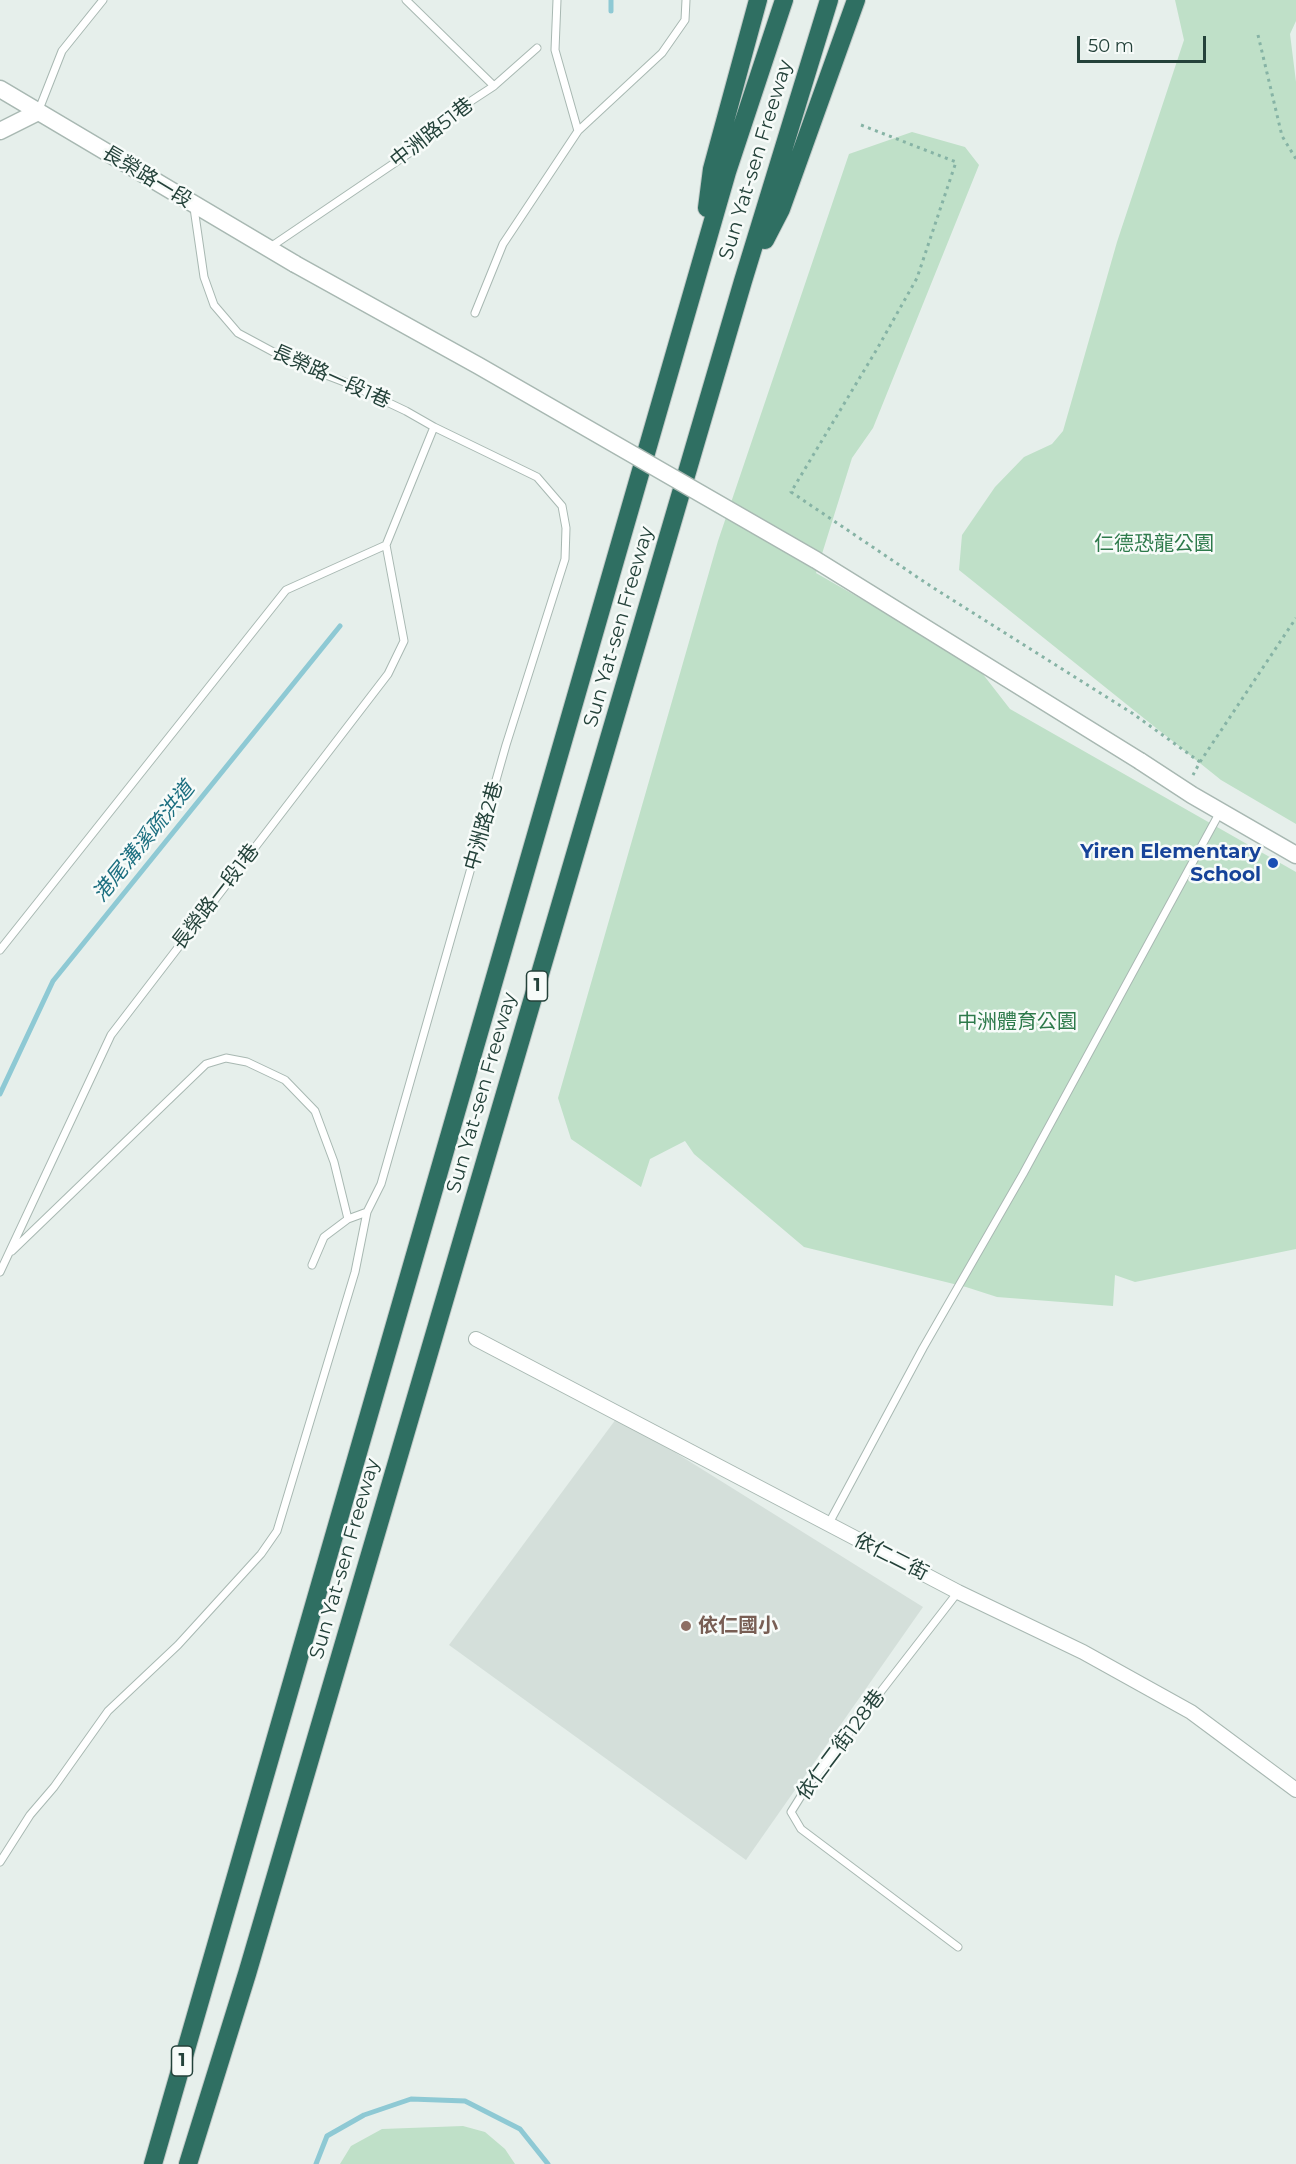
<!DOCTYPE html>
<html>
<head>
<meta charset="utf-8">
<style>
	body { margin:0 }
	#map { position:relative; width:1296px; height:2164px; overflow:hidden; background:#e6efeb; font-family:Montserrat,sans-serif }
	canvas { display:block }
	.scale { position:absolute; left:1077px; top:36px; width:129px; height:27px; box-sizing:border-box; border:3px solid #24423a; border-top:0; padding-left:8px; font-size:18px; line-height:21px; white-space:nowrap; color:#24423a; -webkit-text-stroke:4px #f7fbf9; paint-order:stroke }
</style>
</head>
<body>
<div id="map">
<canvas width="1296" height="2164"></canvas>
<div class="scale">50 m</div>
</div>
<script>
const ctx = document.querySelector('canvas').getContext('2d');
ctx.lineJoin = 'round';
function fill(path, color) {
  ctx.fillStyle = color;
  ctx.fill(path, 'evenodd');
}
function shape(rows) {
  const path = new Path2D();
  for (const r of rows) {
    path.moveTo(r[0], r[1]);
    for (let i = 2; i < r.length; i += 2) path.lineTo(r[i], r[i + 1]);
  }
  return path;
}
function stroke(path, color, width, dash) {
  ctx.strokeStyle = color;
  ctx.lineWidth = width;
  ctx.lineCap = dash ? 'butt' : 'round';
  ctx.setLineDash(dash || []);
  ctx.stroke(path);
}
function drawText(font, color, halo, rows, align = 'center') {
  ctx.font = font + ' Montserrat,"Noto Sans TC",sans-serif';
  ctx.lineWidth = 5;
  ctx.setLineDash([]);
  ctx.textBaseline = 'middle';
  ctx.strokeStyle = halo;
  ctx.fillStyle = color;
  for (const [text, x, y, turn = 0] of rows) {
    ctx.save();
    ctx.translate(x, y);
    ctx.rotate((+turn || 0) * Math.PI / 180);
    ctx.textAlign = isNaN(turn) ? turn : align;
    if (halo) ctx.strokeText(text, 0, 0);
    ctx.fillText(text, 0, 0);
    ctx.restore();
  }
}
const built = shape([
	[616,1419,676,1453,923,1607,746,1860,449,1645]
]);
const green = shape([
	[1175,0,1296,0,1296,21,1290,34,1296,82,1296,824,1221,780,959,570,962,535,995,487,1024,457,1052,444,1063,431,1117,242,1184,40],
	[912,132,965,147,979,165,873,428,852,458,816,573,975,664,1010,709,1296,872,1296,1249,1135,1282,1115,1275,1113,1306,997,1297,966,1287,804,1247,694,1154,685,1141,650,1159,641,1187,571,1139,558,1098,718,541,849,154],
	[463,2126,485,2132,505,2149,515,2164,340,2164,351,2146,382,2129]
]);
const stream = shape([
	[611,11,611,0],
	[0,1094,53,981,340,626],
	[316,2164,327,2136,364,2115,411,2099,465,2101,520,2129,548,2164]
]);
const path = shape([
	[1258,35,1282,136,1296,159],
	[861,125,956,162,917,278,877,349,791,492,932,587,1132,713,1200,762,1193,775],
	[1200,762,1296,618]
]);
const service = shape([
	[557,0,555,50,578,131],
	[494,86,537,48],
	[38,112,62,51,103,0],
	[269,248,424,143,439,122,494,86,406,0],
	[475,313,503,244,578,131,662,53,685,20,686,0],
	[0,950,286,590,386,545,434,427,406,411,347,383,292,362,238,333,214,305,204,277,194,208],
	[12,1251,206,1064,226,1058,247,1062,285,1080,315,1111,334,1162,348,1219],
	[312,1265,324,1237,348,1219,367,1212,381,1184,506,745,565,559,566,528,562,506,537,477,434,427],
	[0,1272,111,1035,388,674,404,641,386,545],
	[828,1525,923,1348,1023,1174,1220,812],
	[958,1592,806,1788,791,1812,801,1829,958,1947],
	[0,1862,30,1815,54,1787,108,1711,178,1645,261,1554,277,1531,355,1272,367,1212]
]);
const minor = shape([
	[476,1339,958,1592,1083,1652,1191,1712,1296,1790]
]);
const tertiary = shape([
	[0,89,295,264],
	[0,131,38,112],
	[1140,761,1192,795,1296,855]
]);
const motorway = shape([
	[707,208,712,169,758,0],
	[765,240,781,209,856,0],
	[153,2164,727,172,784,0],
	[188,2164,247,1974,743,281,829,0]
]);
const tertiaryBridge = shape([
	[295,264,479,366,816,560,1140,761]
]);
const markers = [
	[1273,863,6,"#1a4fb4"],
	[686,1626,6,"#8d6e63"]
];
const shields = [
	[537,986,21],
	[182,2061,21]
];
const shieldNames = [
	["1",537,986],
	["1",182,2061]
];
const streetNames = [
	["中洲路51巷",432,133,-38],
	["Sun Yat-sen Freeway",756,160,-73],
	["長榮路一段",147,177,31],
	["長榮路一段1巷",331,377,24],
	["Sun Yat-sen Freeway",619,627,-74],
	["中洲路2巷",484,826,-74],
	["長榮路一段1巷",216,897,-52],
	["Sun Yat-sen Freeway",482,1093,-74],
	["依仁二街",891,1557,27],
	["Sun Yat-sen Freeway",345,1559,-74],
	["依仁二街128巷",841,1745,-53]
];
const parkNames = [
	["仁德恐龍公園",1154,544],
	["中洲體育公園",1017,1022]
];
const transitNames = [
	["Yiren Elementary",1261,852],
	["School",1261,875]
];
const educationNames = [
	["依仁國小",698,1626]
];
const waterNames = [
	["港尾溝溪疏洪道",144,842,-51]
];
fill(built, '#d4dfda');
fill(green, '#bfe0c8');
stroke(stream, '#8ec9d4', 5);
stroke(service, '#a8b8b2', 9);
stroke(minor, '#a8b8b2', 16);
stroke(tertiary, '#a8b8b2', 19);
stroke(motorway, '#c2cac8', 20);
stroke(path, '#86b3a5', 3, [3, 4.5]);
stroke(service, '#fff', 7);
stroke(minor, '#fff', 14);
stroke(tertiary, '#fff', 16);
stroke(motorway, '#2f6f62', 18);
stroke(tertiaryBridge, '#a8b8b2', 19, []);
stroke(tertiaryBridge, '#fff', 16);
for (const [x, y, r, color] of markers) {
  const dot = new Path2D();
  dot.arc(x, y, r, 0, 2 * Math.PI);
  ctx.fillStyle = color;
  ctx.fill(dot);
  stroke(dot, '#f7fbf9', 2);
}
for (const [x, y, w] of shields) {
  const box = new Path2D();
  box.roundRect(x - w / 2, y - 15, w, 30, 4.5);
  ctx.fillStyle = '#f7fbf9';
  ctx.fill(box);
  stroke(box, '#24423a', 1.5);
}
drawText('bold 18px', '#24423a', null, shieldNames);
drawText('20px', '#24423a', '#f7fbf9', streetNames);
drawText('20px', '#2d7a4b', '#f7fbf9', parkNames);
drawText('bold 20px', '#164399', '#f7fbf9', transitNames, 'right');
drawText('bold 20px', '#785e54', '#f7fbf9', educationNames, 'left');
drawText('italic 21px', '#1c6f80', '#f7fbf9', waterNames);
</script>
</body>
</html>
